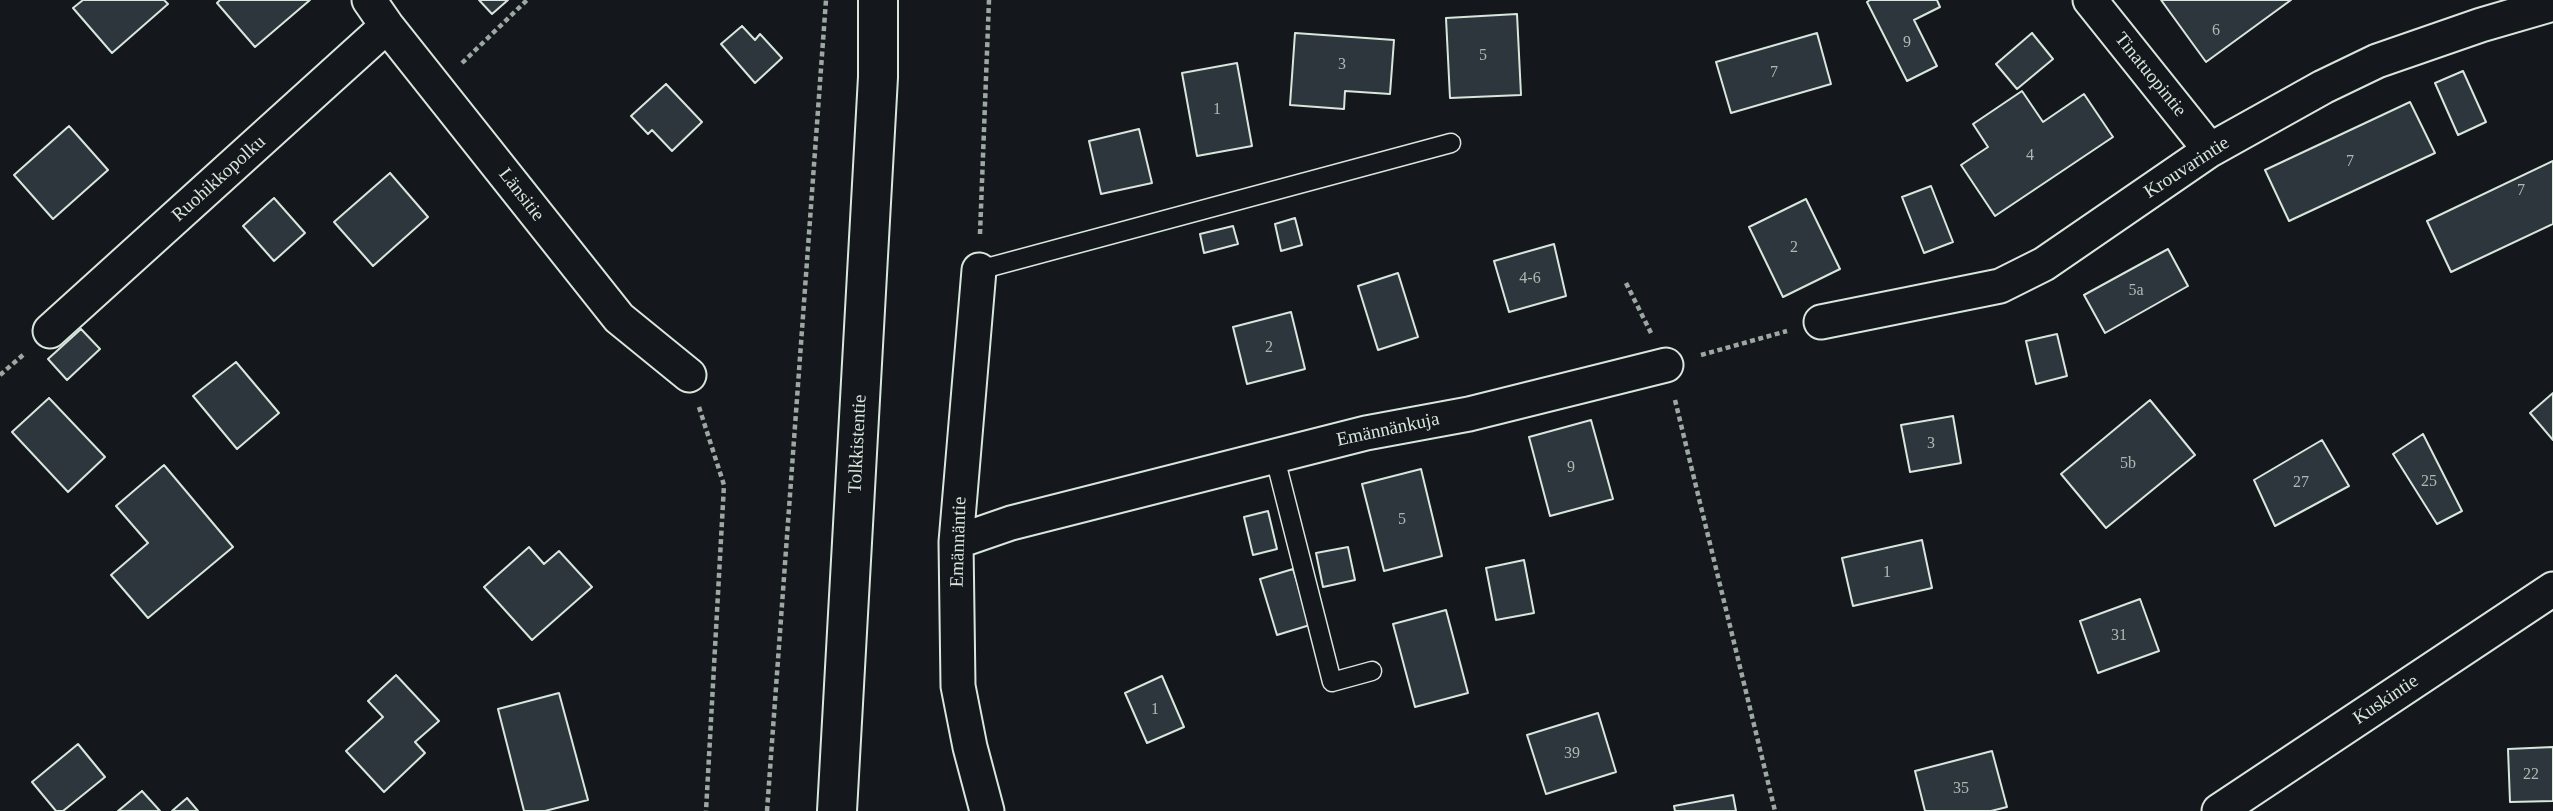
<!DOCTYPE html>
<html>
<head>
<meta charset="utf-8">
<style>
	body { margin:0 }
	canvas { display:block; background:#14181c }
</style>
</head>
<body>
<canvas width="2553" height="811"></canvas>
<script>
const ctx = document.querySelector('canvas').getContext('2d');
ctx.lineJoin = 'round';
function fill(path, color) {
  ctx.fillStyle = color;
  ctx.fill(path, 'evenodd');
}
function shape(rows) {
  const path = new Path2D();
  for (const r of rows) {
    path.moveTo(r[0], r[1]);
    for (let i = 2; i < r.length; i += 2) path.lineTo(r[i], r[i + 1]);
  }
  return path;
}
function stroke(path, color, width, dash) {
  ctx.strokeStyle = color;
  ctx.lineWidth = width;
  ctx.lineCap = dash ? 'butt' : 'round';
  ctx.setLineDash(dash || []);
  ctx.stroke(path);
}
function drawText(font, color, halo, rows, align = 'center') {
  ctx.font = font + ' Georgia,serif';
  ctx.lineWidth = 5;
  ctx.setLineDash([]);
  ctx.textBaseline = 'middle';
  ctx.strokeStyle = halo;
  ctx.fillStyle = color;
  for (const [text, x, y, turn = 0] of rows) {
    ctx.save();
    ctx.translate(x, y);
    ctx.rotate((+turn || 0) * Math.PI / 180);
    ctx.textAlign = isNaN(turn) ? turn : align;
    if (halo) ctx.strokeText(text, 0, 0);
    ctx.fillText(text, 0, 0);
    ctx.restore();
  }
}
const building = shape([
	[83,0,164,0,168,4,112,53,73,8,83,0],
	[220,0,310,0,255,47,217,3,220,0],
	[479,0,508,0,492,14,479,0],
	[1870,0,1937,0,1940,7,1914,20,1937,66,1907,81,1867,2,1870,0],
	[2161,0,2291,0,2206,62,2161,0],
	[1517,14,1521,95,1450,98,1446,18,1517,14],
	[742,26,755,40,760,34,782,58,755,83,721,44,742,26],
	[1295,33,1394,40,1390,94,1345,91,1344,109,1290,105,1295,33],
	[1817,33,1831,84,1731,113,1716,62,1817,33],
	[2032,33,2053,59,2017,89,1996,64,2032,33],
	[1237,63,1252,146,1197,156,1182,73,1237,63],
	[2463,71,2486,122,2458,135,2435,83,2463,71],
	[666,84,702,122,672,151,652,130,648,134,631,116,666,84],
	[2022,91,2043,122,2084,94,2113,137,1995,216,1961,165,1988,147,1973,124,2022,91],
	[2410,102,2435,153,2289,221,2265,170,2410,102],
	[69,126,108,170,53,219,14,175,69,126],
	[1139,129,1152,183,1101,194,1089,141,1139,129],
	[2553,161,2553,224,2451,272,2427,221,2553,161],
	[390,173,428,217,373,266,334,222,390,173],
	[1931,186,1953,242,1924,253,1902,197,1931,186],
	[274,198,305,233,274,261,243,226,274,198],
	[1806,199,1840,269,1783,297,1749,227,1806,199],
	[1295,218,1302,245,1281,251,1275,224,1295,218],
	[1233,226,1238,244,1204,253,1200,234,1233,226],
	[1554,244,1566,296,1509,312,1494,261,1554,244],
	[2168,249,2188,286,2105,333,2084,295,2168,249],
	[1398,273,1418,337,1378,350,1358,286,1398,273],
	[1291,312,1305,369,1247,384,1233,327,1291,312],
	[81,329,100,349,67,380,48,359,81,329],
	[2057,334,2067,376,2036,384,2026,341,2057,334],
	[236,362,279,413,237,449,193,396,236,362],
	[2553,393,2553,440,2530,413,2553,393],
	[49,398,105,457,68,492,12,432,49,398],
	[2150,400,2195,455,2106,528,2061,474,2150,400],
	[1953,416,1961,463,1910,472,1901,425,1953,416],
	[1591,420,1613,499,1550,516,1529,437,1591,420],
	[2423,434,2462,511,2437,524,2393,454,2423,434],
	[2322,440,2349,486,2275,526,2254,480,2322,440],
	[164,465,233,547,148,618,111,575,148,543,116,506,164,465],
	[1421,469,1442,556,1384,571,1362,484,1421,469],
	[1268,511,1277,549,1253,555,1244,517,1268,511],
	[1922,540,1932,588,1853,606,1842,558,1922,540],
	[529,547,544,564,559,551,592,587,532,640,484,587,529,547],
	[1348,547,1355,580,1323,587,1316,553,1348,547],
	[1524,560,1534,613,1496,620,1486,568,1524,560],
	[1293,569,1310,625,1277,635,1260,579,1293,569],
	[2140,599,2159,651,2098,673,2080,621,2140,599],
	[1446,610,1468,693,1415,707,1393,624,1446,610],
	[396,675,439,721,415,742,425,753,384,792,346,751,383,717,368,701,396,675],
	[1162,676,1184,727,1147,743,1125,693,1162,676],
	[559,693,588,800,545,811,524,811,498,709,559,693],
	[1598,713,1616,772,1546,794,1527,735,1598,713],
	[78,744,105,777,63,811,56,811,32,782,78,744],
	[2553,747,2553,801,2510,802,2508,749,2553,747],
	[1992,751,2007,807,1991,811,1925,811,1915,771,1992,751],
	[142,791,160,811,118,811,142,791],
	[1733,795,1736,811,1675,811,1674,806,1733,795],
	[187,798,198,811,172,811,187,798]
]);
const path = shape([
	[462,63,527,0],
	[980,234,989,0],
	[1626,283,1651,333],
	[1701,355,1787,331],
	[0,375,23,355],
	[1675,400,1775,811],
	[699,407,724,485,706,811],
	[767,811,826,0]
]);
const service = shape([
	[979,270,1451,143],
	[1275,458,1332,682,1372,671]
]);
const minor = shape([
	[369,0,387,26,619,318,689,375],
	[2090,0,2210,150],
	[979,270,956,542,958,686,970,747,987,811],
	[1821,322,2000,286,2044,264,2210,150,2323,87,2377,61,2481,25,2553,4],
	[50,331,387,26],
	[956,542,1011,523,1366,433,1469,414,1666,365],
	[2219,811,2553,589]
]);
const tertiary = shape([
	[837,811,878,77,878,0]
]);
const numberNames = [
	["6",2216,31],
	["9",1907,43],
	["5",1483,56],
	["3",1342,65],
	["7",1774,73],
	["1",1217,110],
	["4",2030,156],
	["7",2350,162],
	["7",2521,191],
	["2",1794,248],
	["4-6",1530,279],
	["5a",2136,291],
	["2",1269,348],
	["3",1931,444],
	["5b",2128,464],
	["9",1571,468],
	["25",2429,482],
	["27",2301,483],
	["5",1402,520],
	["1",1887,573],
	["31",2119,636],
	["1",1155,710],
	["39",1572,754],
	["22",2531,775],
	["35",1961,789]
];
const streetNames = [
	["Tinatuopintie",2150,75,51],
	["Krouvarintie",2187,168,-33],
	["Ruohikkopolku",219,179,-42],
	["Länsitie",521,195,52],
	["Emännänkuja",1388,430,-12],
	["Tolkkistentie",858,444,-87],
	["Emännäntie",959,542,-88],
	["Kuskintie",2386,700,-34]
];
fill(building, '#2c363c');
stroke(building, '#d8e6dc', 2);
stroke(service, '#d8e6dc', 21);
stroke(minor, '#d8e6dc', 37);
stroke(tertiary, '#d8e6dc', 42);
stroke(path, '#9da8a2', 4.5, [5, 3.5]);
stroke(service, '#14181c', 18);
stroke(minor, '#14181c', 33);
stroke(tertiary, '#14181c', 38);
drawText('16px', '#adbab4', null, numberNames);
drawText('19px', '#d8e6dc', '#14181c', streetNames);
</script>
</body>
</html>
